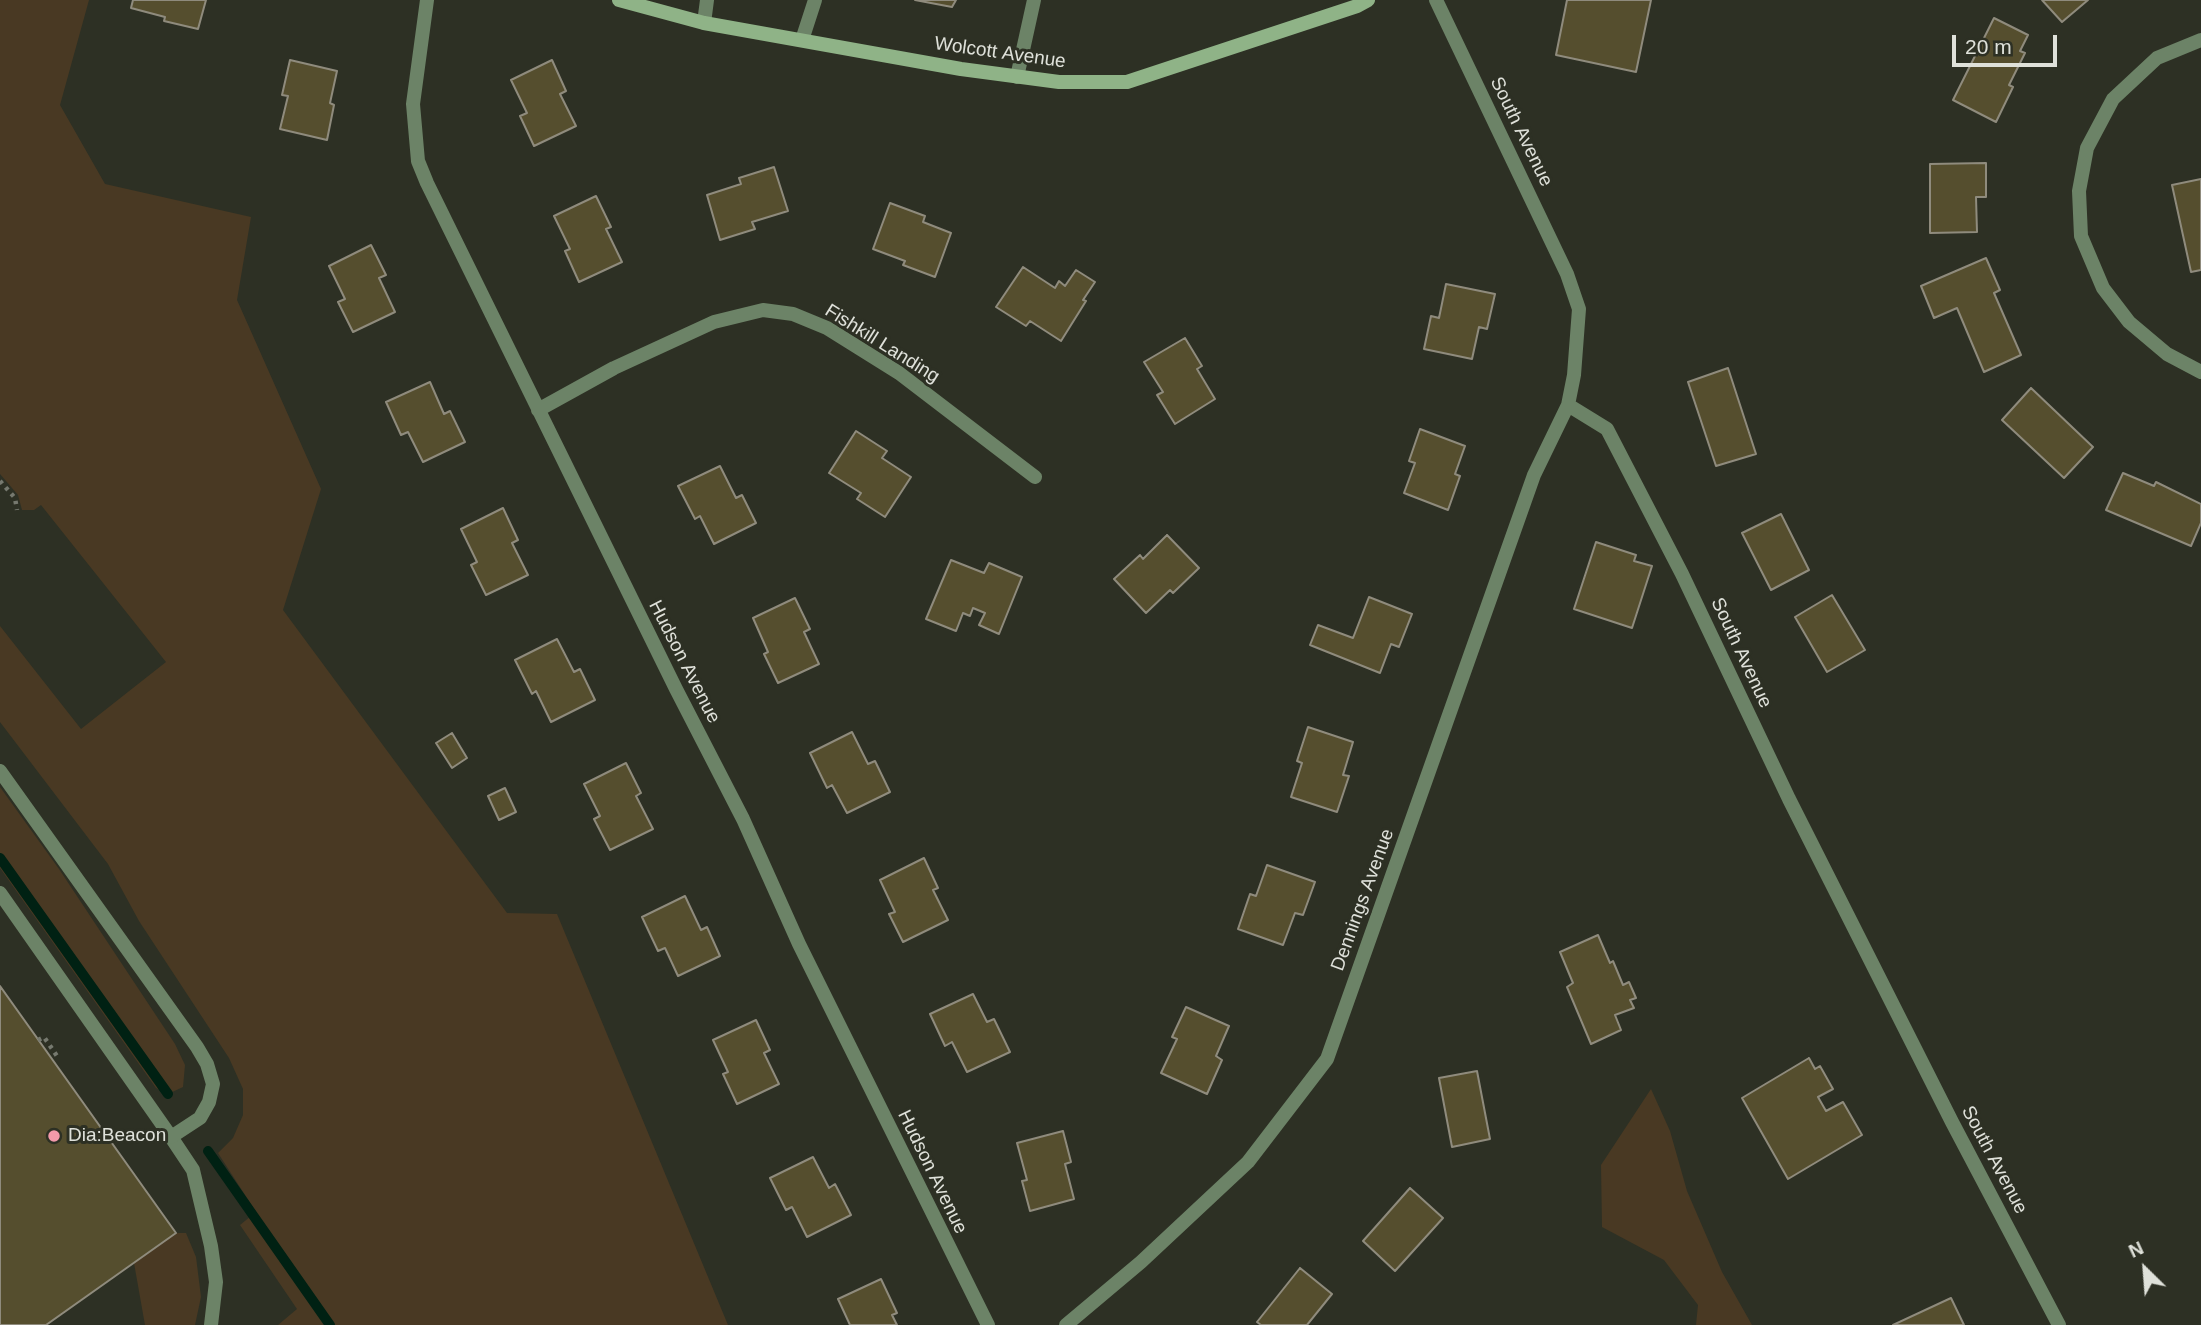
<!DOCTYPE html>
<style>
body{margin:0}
#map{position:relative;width:2201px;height:1325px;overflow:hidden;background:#2d3024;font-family:Helvetica,sans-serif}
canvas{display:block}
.north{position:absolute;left:2110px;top:1234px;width:70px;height:70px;-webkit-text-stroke:5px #2d3024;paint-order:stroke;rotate:335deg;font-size:19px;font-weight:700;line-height:28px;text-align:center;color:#dfe1da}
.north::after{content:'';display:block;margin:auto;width:24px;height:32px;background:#dfe1da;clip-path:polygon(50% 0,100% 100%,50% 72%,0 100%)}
.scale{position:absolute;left:1952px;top:35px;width:105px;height:32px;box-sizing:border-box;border:4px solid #dfe1da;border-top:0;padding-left:9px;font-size:21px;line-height:24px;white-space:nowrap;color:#dfe1da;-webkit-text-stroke:5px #2d3024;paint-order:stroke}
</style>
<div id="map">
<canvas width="2201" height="1325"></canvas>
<div class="north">N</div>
<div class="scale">20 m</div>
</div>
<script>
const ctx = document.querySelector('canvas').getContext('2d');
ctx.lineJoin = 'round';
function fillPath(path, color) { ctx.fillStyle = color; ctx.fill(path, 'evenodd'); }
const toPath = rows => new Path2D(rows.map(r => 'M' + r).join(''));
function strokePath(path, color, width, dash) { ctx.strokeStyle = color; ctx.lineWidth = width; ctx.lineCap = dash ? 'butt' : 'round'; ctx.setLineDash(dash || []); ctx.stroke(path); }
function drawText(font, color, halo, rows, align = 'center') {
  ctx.font = font + ' Helvetica,sans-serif'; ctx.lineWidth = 6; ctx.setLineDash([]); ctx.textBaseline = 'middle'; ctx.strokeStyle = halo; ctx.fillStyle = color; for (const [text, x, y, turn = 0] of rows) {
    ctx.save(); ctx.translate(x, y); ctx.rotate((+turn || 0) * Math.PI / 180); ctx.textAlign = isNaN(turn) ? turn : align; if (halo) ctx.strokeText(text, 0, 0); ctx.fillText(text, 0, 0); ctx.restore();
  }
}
fillPath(toPath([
 [0,0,89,0,60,105,105,184,251,217,237,300,321,489,283,610,507,913,557,914,728,1325,278,1325,297,1309,240,1225,256,1212,218,1153,233,1138,243,1115,243,1089,229,1058,139,921,108,864,0,722,0,626,81,729,166,662,41,505,34,510,22,510,18,495,0,474],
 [0,787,59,869,175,1044,185,1065,183,1087,168,1094,156,1088,0,868],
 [1651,1089,1670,1131,1687,1191,1722,1272,1752,1325,1696,1325,1698,1305,1664,1260,1602,1227,1601,1165],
 [176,1233,186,1233,196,1257,201,1297,195,1325,145,1325,134,1263]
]), '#493923');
strokePath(toPath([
 [0,858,168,1094],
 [208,1151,330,1325]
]), '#002113', 10);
const building = toPath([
 [133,0,206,0,198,29,164,21,165,17,131,8,133,0],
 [915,0,956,0,952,7,915,0],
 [1567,0,1651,0,1636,72,1556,55,1567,0],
 [2042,0,2088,0,2062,22,2042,0],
 [1994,18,2028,35,2020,51,2025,53,2009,85,2013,87,1996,122,1953,100,1994,18],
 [290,60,337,71,330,103,334,105,327,140,280,129,288,96,282,95,290,60],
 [552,60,566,91,560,94,576,126,534,146,520,116,527,113,511,80,552,60],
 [1986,163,1986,197,1976,197,1977,232,1930,233,1930,164,1986,163],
 [774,167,788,211,752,222,755,229,720,240,707,195,741,184,739,178,774,167],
 [2201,179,2201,270,2191,272,2172,185,2201,179],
 [596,196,611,227,606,229,622,262,579,282,565,251,570,249,554,216,596,196],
 [890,203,925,216,923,222,951,233,935,277,903,265,905,261,873,249,890,203],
 [371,245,386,275,379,278,395,312,353,332,338,302,345,299,329,266,371,245],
 [1986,258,2000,290,1994,293,2021,355,1984,372,1957,308,1934,318,1921,286,1986,258],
 [1023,267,1055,288,1059,281,1065,286,1076,270,1095,282,1083,300,1086,301,1061,341,1030,321,1026,326,996,307,1023,267],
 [1446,284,1495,294,1487,329,1479,327,1472,359,1424,349,1431,316,1439,318,1446,284],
 [1185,338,1202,366,1197,369,1215,399,1175,424,1157,395,1163,392,1144,362,1185,338],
 [1728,368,1756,454,1716,466,1688,382,1728,368],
 [430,382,444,414,450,411,465,442,423,462,408,432,401,435,386,402,430,382],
 [2031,388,2093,447,2064,478,2002,420,2031,388],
 [1420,429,1465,446,1455,474,1460,476,1448,510,1404,493,1415,463,1409,461,1420,429],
 [856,431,887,451,882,458,911,477,885,517,857,499,861,493,829,473,856,431],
 [720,466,736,498,742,495,756,523,714,544,700,516,695,519,678,486,720,466],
 [2123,473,2154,486,2156,482,2201,504,2201,523,2191,546,2106,510,2123,473],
 [503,508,518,540,512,543,528,575,486,595,471,565,477,562,461,529,503,508],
 [1781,514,1809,570,1771,590,1742,533,1781,514],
 [1167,535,1199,568,1173,593,1170,590,1146,613,1114,579,1140,555,1143,559,1167,535],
 [1596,542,1636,555,1634,561,1652,566,1632,628,1574,609,1596,542],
 [951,560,984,573,989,563,1022,577,999,634,979,625,985,613,973,608,970,616,963,613,956,631,926,619,951,560],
 [1832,595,1865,650,1827,672,1795,617,1832,595],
 [1369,597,1412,614,1399,647,1391,644,1380,673,1310,645,1318,625,1353,638,1369,597],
 [795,598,810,629,804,632,819,664,778,683,764,654,768,652,753,618,795,598],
 [557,639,574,672,580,669,595,700,551,722,536,691,532,694,515,660,557,639],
 [1308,727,1353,742,1343,775,1349,776,1337,812,1291,797,1302,763,1297,761,1308,727],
 [852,732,868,764,875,761,890,792,847,813,832,785,827,788,810,753,852,732],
 [452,733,467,758,452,768,436,743,452,733],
 [626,763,641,793,636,796,653,829,610,850,594,819,600,816,584,784,626,763],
 [505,788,516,812,499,820,488,796,505,788],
 [924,858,938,888,933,890,948,920,903,942,889,914,895,912,880,880,924,858],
 [1267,865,1315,882,1303,915,1295,913,1283,945,1238,929,1250,894,1256,896,1267,865],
 [685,896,701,930,707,927,720,956,678,976,665,948,658,951,642,917,685,896],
 [1598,935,1610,963,1613,961,1623,985,1629,982,1636,998,1630,1000,1634,1008,1615,1015,1621,1030,1591,1044,1567,987,1573,983,1560,952,1598,935],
 [0,986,176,1233,46,1325,0,1325,0,986],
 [973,994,987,1022,994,1019,1010,1052,967,1072,952,1042,945,1046,930,1014,973,994],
 [1186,1007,1229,1026,1216,1056,1222,1060,1207,1094,1161,1073,1177,1039,1172,1037,1186,1007],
 [756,1020,770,1050,764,1053,779,1084,737,1104,723,1074,728,1072,713,1040,756,1020],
 [1809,1058,1815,1069,1820,1066,1833,1089,1818,1097,1826,1111,1843,1102,1862,1135,1788,1179,1742,1098,1809,1058],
 [1477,1071,1490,1139,1452,1147,1439,1078,1477,1071],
 [1063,1131,1071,1162,1065,1164,1074,1199,1030,1211,1022,1181,1027,1180,1017,1143,1063,1131],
 [813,1157,829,1188,835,1184,851,1215,807,1237,792,1207,786,1210,770,1178,813,1157],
 [1410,1188,1443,1218,1395,1271,1363,1241,1410,1188],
 [1300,1268,1332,1294,1307,1325,1261,1325,1257,1322,1300,1268],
 [881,1279,897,1313,892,1315,897,1325,850,1325,838,1299,881,1279],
 [1951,1298,1964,1325,1893,1325,1951,1298]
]);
fillPath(building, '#554e2e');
strokePath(building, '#8f8b7d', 2);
strokePath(toPath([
 [0,481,15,498,17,510],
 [38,1040,44,1037,57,1056]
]), '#76796f', 4.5, [3.5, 5]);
strokePath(toPath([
 [802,40,815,0],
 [1017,77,1034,0],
 [171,1137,193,1170,211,1246,216,1282,211,1325]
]), '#6c8367', 14);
strokePath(toPath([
 [427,0,413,104,418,161,427,183,676,689,743,819,799,944,988,1325],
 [704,23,707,0],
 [2201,40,2157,58,2113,99,2087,148,2079,191,2081,236,2103,288,2129,322,2167,354,2201,372],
 [1568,405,1607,429,1682,574,1789,799,1952,1122,2059,1325],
 [538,410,614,368,714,322,763,310,793,314,827,328,899,373,1035,477],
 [0,771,197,1047,207,1064,213,1084,209,1102,200,1118,171,1137,0,893],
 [1066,1325,1141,1262,1248,1162,1327,1059,1534,475,1568,405,1574,375,1579,309,1567,274,1436,0]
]), '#6c8367', 14);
strokePath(toPath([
 [619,0,704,23,961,69,1059,82,1127,82,1357,6,1368,0]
]), '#8fb387', 14);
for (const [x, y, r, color] of [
 [54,1136,7,"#f39aaa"]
]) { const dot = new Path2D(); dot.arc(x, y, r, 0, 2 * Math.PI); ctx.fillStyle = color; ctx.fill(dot); strokePath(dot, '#2d3024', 2.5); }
drawText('19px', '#dfe1da', '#2d3024', [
 ["Wolcott Avenue",1000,53,8],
 ["South Avenue",1521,132,64],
 ["Fishkill Landing",882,344,32],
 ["South Avenue",1741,653,65],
 ["Hudson Avenue",684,662,63],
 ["Dennings Avenue",1363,900,-70],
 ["South Avenue",1994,1160,62],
 ["Hudson Avenue",932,1172,64]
]);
drawText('19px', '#dfe1da', '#2d3024', [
 ["Dia:Beacon",68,1136]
], 'left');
</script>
